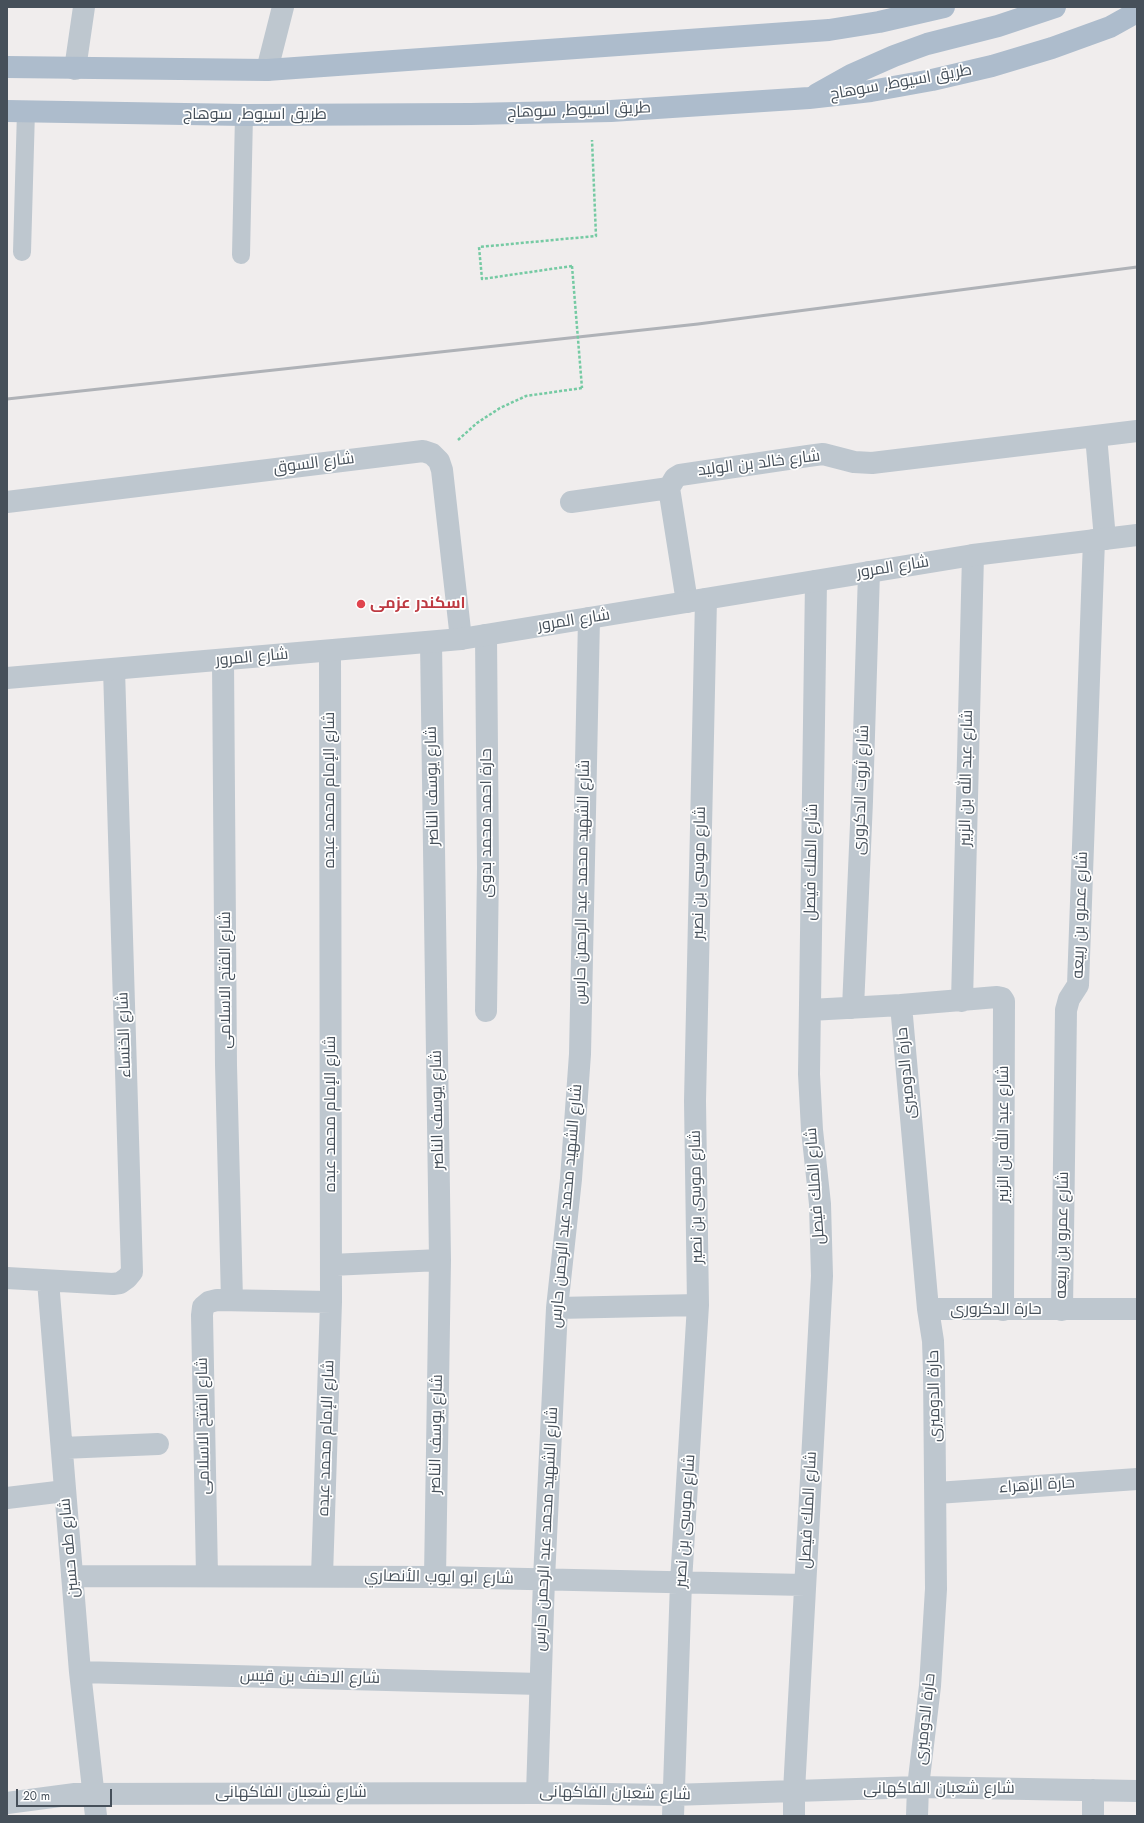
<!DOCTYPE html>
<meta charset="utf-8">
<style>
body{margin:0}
#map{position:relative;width:1144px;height:1823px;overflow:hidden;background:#f0eded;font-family:Jost,sans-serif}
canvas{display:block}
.frame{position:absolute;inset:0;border:8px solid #46505a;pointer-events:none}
.scale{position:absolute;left:16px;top:1789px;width:96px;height:18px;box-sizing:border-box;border:2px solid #46505a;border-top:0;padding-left:5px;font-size:12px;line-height:14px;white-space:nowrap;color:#46505a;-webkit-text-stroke:3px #fff;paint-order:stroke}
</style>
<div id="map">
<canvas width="1144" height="1823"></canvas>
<div class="frame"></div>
<div class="scale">20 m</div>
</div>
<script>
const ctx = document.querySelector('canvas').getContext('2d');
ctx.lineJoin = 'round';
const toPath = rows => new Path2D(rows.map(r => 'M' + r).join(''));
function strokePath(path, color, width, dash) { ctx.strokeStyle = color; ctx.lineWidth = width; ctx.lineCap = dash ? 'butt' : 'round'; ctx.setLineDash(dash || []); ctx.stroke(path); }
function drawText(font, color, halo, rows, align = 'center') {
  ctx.font = font + ' Jost,Cairo,sans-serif'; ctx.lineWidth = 3.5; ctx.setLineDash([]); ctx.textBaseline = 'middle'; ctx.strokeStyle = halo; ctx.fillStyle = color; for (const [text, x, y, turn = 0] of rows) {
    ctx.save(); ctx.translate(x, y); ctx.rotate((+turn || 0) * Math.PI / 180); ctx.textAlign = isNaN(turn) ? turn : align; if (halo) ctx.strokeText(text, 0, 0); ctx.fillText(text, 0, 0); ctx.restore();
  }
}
strokePath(toPath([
 [572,266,482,279,479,247,596,236,592,140],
 [458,440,477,423,500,408,526,396,582,388]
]), '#75caa3', 2.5, [3, 2]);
strokePath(toPath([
 [22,252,26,111],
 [241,255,244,115]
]), '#bec7cf', 18);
strokePath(toPath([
 [75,69,84,7],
 [267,70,283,7],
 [1096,436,1105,539],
 [7,502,423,451,432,454,439,461,442,470,461,639],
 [571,502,669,488],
 [687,602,669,488,675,478,680,475,808,456,823,454,854,462,872,463,1137,431],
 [486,635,488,868,486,1011],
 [431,642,440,1260,435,1577],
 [223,660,226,1065,232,1300],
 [962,1001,973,555],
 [901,1005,928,1309,933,1341,934,1371,936,1589,930,1686,918,1787,917,1816],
 [853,1008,862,801,869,572],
 [810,1010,901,1005,997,997,1002,998,1004,1001,1003,1310],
 [331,1265,440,1260],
 [7,1278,113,1284,120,1283,127,1278,132,1272,114,669],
 [48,1281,80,1672,96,1816],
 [557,1308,698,1305],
 [928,1309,1137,1309],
 [1062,1310,1066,1010,1069,999,1078,985,1094,540],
 [62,1448,158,1444],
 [937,1493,1137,1479],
 [7,1498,65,1491],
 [72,1576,435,1577,805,1585],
 [207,1576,202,1315,203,1307,209,1302,217,1300,331,1302],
 [322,1576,331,1302,330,651],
 [80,1672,540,1684],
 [537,1793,544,1579,557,1308,571,1179,580,1054,589,618],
 [7,1803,75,1794,537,1793,672,1795,918,1787,1137,1791],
 [673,1816,681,1582,698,1305,695,1101,706,599],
 [794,1816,794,1791,822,1276,820,1204,812,1130,809,1074,816,581],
 [1093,1816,1093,1790]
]), '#bec7cf', 22);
strokePath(toPath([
 [7,678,461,639,973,555,1137,535]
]), '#bec7cf', 22);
strokePath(toPath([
 [7,67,267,70,829,30,879,22,944,7],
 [817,94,851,75,894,56,927,44,998,26,1055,7],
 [7,111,244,115,471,114,611,111,809,98,871,91,932,80,992,66,1052,48,1110,27,1137,12]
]), '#adbccc', 22);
strokePath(toPath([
 [7,399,698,324,1137,267]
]), '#afb2b7', 3);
strokePath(toPath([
 [572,266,582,388]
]), '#75caa3', 2.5, [3, 2]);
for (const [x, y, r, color] of [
 [361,604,5,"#e0444e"]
]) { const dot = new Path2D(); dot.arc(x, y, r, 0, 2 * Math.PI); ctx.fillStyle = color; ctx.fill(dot); strokePath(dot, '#fff', 1.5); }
drawText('16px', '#46505a', '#fff', [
 ["طريق اسيوط, سوهاج",901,83,-10],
 ["طريق اسيوط, سوهاج",579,111,-2],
 ["طريق اسيوط, سوهاج",255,115],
 ["شارع السوق",314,464,-7],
 ["شارع خالد بن الوليد",759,464,-7],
 ["شارع المرور",893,568,-9],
 ["شارع المرور",574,621,-9],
 ["شارع المرور",252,658,-5],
 ["شارع عبد الله بن الزبير",967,778,-89],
 ["شارع يوسف الناصر",433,786,-91],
 ["شارع الإمام محمد عبده",330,790,-90],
 ["شارع ثروت الدكرورى",862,790,-88],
 ["حارة احمد محمد بدوى",487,823,-90],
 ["شارع الملك فيصل",812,862,-89],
 ["شارع موسى بن نصير",700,873,-89],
 ["شارع الشهيد محمد عبد الرحمن حارس",583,882,-89],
 ["شارع عمرو بن ربيعه",1081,915,-88],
 ["شارع الفتح الاسلامى",226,980,-90],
 ["شارع الخنساء",125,1035,-92],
 ["حارة الدوميرى",907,1073,-95],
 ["شارع يوسف الناصر",438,1110,-91],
 ["شارع الإمام محمد عبده",331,1114,-90],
 ["شارع عبد الله بن الزبير",1004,1134,-90],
 ["شارع الملك فيصل",816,1186,-94],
 ["شارع موسى بن نصير",697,1197,-91],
 ["شارع الشهيد محمد عبد الرحمن حارس",567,1206,-85],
 ["شارع عمرو بن ربيعه",1063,1235,-89],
 ["حارة الدكرورى",996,1310],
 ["حارة الدوميرى",935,1396,-91],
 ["شارع الفتح الاسلامى",204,1426,-91],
 ["شارع يوسف الناصر",437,1434,-89],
 ["شارع الإمام محمد عبده",327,1438,-88],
 ["حارة الزهراء",1037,1486,-4],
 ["شارع الملك فيصل",809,1510,-87],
 ["شارع موسى بن نصير",686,1521,-86],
 ["شارع الشهيد محمد عبد الرحمن حارس",547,1529,-87],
 ["شارع طه حسين",70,1548,-95],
 ["شارع ابو ايوب الأنصاري",439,1578,1],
 ["شارع الاحنف بن قيس",310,1678,1],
 ["حارة الدوميرى",926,1719,-84],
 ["شارع شعبان الفاكهانى",939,1789],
 ["شارع شعبان الفاكهانى",291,1793],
 ["شارع شعبان الفاكهانى",615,1794,1]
]);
drawText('bold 16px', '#be3a42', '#fff', [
 ["اسكندر عزمى",370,604]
], 'left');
</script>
